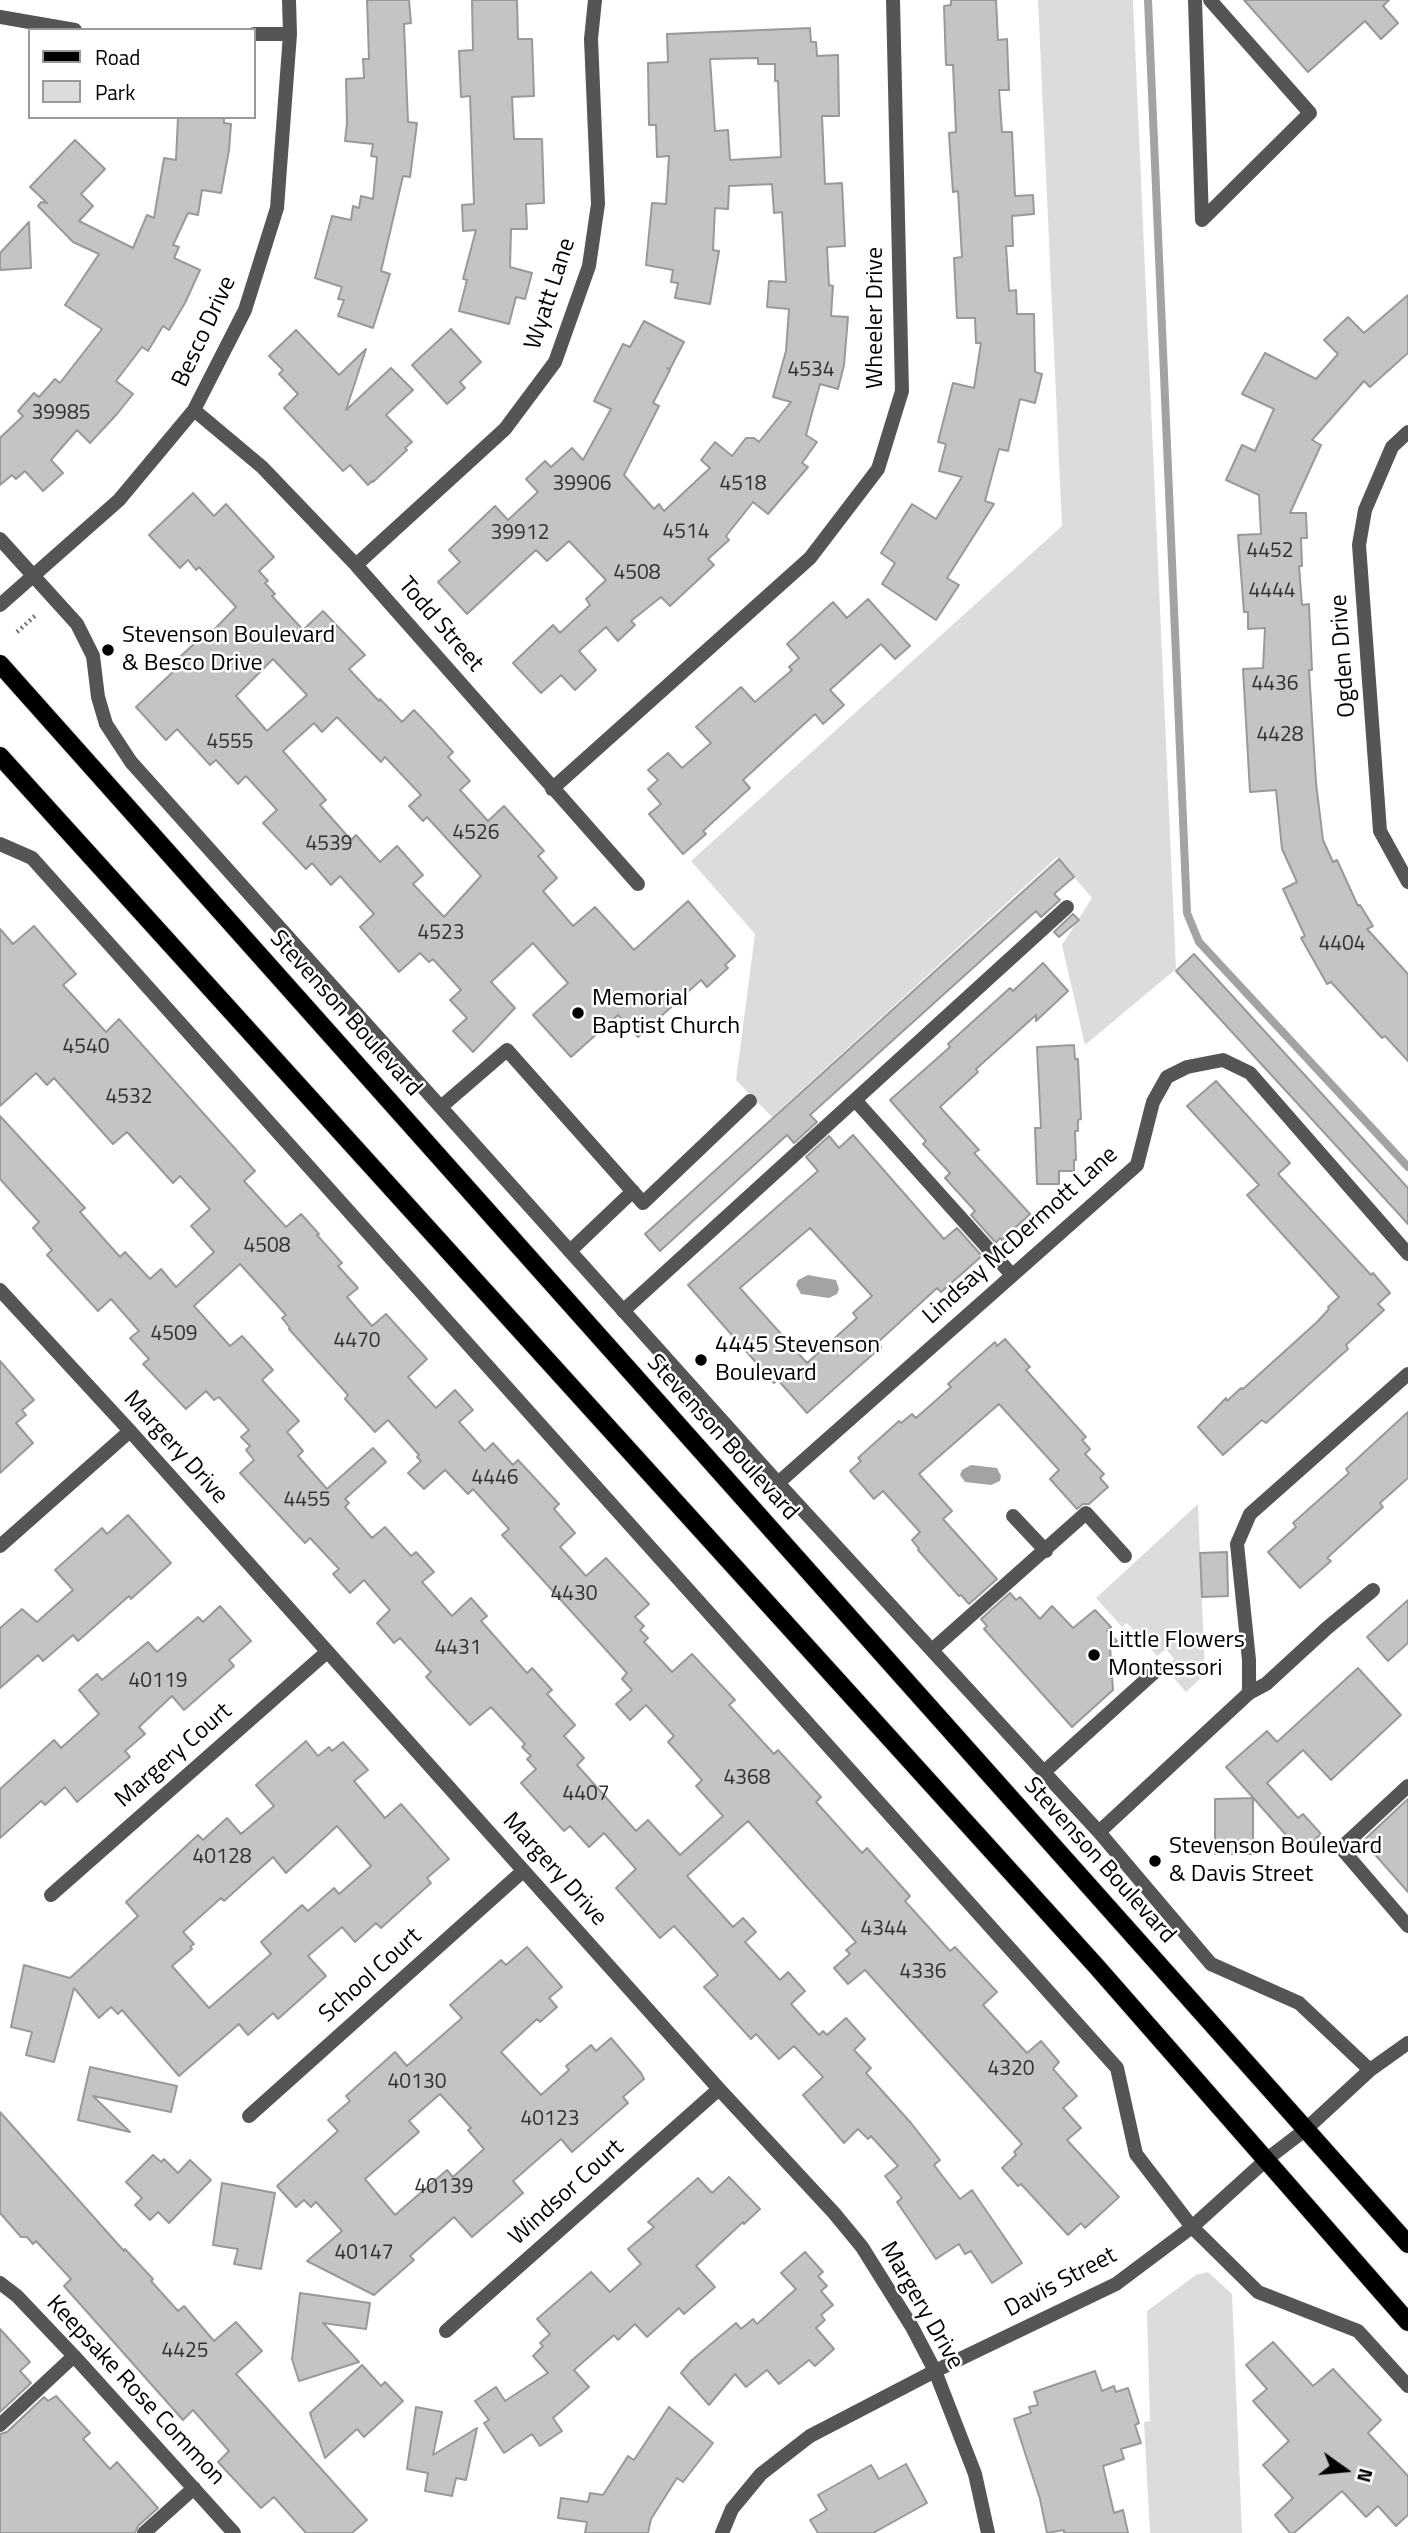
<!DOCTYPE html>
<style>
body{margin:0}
#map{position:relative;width:1408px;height:2533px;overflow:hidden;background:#fff;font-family:"Titillium Web",sans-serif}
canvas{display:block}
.legend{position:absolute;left:28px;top:28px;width:228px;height:91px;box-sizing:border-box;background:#fff;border:2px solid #999;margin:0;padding:9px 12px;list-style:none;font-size:21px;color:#000}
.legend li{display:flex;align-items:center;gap:14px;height:35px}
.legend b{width:35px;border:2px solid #999}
.north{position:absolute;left:1310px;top:2435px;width:70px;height:70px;-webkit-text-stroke:5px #fff;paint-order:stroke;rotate:105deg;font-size:19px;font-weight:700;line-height:28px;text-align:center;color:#000}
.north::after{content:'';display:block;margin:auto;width:24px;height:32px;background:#000;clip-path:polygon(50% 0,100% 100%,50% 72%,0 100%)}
</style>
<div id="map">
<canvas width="1408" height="2533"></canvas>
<ul class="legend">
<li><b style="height:9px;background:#000"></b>Road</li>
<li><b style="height:19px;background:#dcdcdc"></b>Park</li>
</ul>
<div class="north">N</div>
</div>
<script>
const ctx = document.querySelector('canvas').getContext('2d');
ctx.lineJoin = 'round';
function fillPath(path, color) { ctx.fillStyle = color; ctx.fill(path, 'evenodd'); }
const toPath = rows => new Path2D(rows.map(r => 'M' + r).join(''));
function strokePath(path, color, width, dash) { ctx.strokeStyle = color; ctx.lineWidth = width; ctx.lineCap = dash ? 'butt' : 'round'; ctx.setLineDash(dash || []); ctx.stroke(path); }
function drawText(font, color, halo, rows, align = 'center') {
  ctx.font = font + ' "Titillium Web",sans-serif'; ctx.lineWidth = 5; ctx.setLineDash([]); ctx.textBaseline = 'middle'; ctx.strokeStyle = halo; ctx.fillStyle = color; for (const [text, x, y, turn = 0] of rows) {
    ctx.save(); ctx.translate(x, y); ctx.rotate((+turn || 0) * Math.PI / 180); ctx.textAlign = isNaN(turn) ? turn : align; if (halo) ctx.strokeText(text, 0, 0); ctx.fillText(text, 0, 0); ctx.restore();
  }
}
fillPath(toPath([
 [1038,0,1133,0,1176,969,1085,1045,1062,945,1092,898,1057,857,772,1117,736,1080,755,934,691,861,1062,526],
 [1198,1504,1205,1674,1186,1692,1165,1668,1174,1659,1166,1649,1157,1656,1127,1623,1122,1627,1096,1598],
 [1208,2272,1232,2294,1242,2533,1150,2533,1144,2422,1150,2421,1147,2311,1196,2275]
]), '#dcdcdc');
fillPath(toPath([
 [808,1275,836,1280,839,1289,837,1294,829,1298,801,1294,796,1285,798,1280],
 [971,1465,997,1468,1001,1476,1000,1481,991,1485,965,1482,960,1475,962,1470]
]), '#a3a3a3');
strokePath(toPath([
 [1148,0,1187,913,1199,942,1408,1167]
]), '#a3a3a3', 8);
const building = toPath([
 [367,0,409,0,411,23,404,24,408,122,417,123,410,177,403,176,381,271,390,274,373,328,338,316,344,300,338,299,342,287,315,278,332,216,351,220,353,206,359,208,361,196,373,199,377,157,371,156,373,144,345,141,347,123,346,79,364,78,363,59,369,59,367,0],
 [472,0,517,0,518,39,532,39,534,96,512,97,514,139,542,139,544,203,526,204,527,229,511,229,510,267,532,273,525,299,516,297,509,324,459,311,467,280,463,279,476,230,463,231,462,205,474,204,470,96,461,97,459,51,473,50,472,0],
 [951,0,996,0,998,40,1007,39,1009,90,999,90,1002,132,1012,132,1015,196,1033,195,1034,214,1012,216,1013,246,1006,246,1009,291,1016,290,1017,314,1034,314,1035,372,1042,374,1035,403,1020,399,1008,451,999,449,985,501,994,504,947,578,959,585,936,620,882,584,895,563,881,553,912,504,936,519,962,477,939,471,946,444,938,442,953,383,974,388,981,343,976,343,975,318,957,318,954,258,962,257,958,191,953,192,950,150,949,133,956,132,953,65,946,65,944,6,951,5,951,0],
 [1244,0,1389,0,1383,6,1398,23,1381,39,1365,21,1308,72,1244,0],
 [810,28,811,42,816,42,817,56,838,55,839,116,822,116,825,184,842,183,845,246,827,247,829,285,833,286,831,316,848,317,844,365,838,389,820,384,806,435,817,442,802,463,808,467,768,514,753,502,726,536,729,540,708,559,714,565,670,606,661,597,631,621,635,625,618,641,606,627,579,651,596,670,575,690,561,675,541,693,513,663,553,625,560,633,590,605,586,599,606,580,569,541,547,561,536,550,467,614,438,582,460,562,449,550,495,506,508,520,538,492,526,479,545,461,551,467,572,448,583,460,611,409,594,401,623,344,630,347,644,321,684,342,670,369,667,368,670,370,653,403,659,406,624,475,654,509,659,504,664,511,710,468,701,460,715,442,732,456,746,438,754,438,759,442,791,402,773,397,786,351,789,309,767,307,769,281,786,282,782,212,774,213,772,184,729,186,728,209,715,208,713,250,719,251,710,304,675,298,678,283,671,282,673,270,646,265,652,203,666,204,669,156,657,157,656,125,649,125,648,63,668,62,667,34,810,28],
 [758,58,758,64,775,64,775,81,778,81,781,157,730,160,728,130,715,131,710,59,758,58],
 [178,117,224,117,224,123,231,124,229,150,221,193,202,190,198,215,188,213,173,245,179,247,174,258,200,270,185,303,169,330,163,326,148,351,142,347,116,381,133,394,117,414,90,443,77,430,51,460,63,473,43,491,25,471,16,479,12,475,0,485,0,438,23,416,18,411,34,393,39,397,55,379,60,383,102,329,65,305,99,254,73,242,38,206,41,202,47,203,30,187,75,140,105,169,81,194,93,206,79,221,133,248,147,215,154,218,164,158,176,160,178,117],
 [29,222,31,268,0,270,0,253,29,222],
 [1408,295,1408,353,1370,387,1364,381,1312,440,1321,445,1290,513,1306,513,1307,538,1301,538,1302,566,1299,566,1302,605,1309,604,1312,670,1309,670,1316,783,1323,840,1333,862,1337,860,1358,906,1360,905,1373,926,1367,929,1408,974,1408,1061,1385,1036,1382,1038,1331,982,1327,984,1301,938,1305,936,1283,889,1297,882,1282,849,1276,790,1250,792,1243,669,1263,668,1265,628,1248,629,1248,612,1244,612,1238,535,1261,534,1259,495,1226,480,1242,445,1255,451,1274,409,1242,394,1265,353,1316,379,1338,354,1324,340,1348,317,1364,333,1408,295],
 [451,329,481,362,460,382,465,388,447,404,412,365,451,329],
 [296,330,339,375,366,349,346,410,391,368,413,390,386,415,412,442,405,448,407,450,373,482,372,481,368,485,350,465,343,471,284,408,298,394,279,374,283,370,269,356,296,330],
 [193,493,214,516,226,504,274,557,259,571,268,581,265,583,275,594,272,596,303,630,323,611,365,655,349,669,379,701,380,699,402,722,414,710,431,728,453,752,448,757,470,781,460,790,488,821,504,806,544,851,538,856,557,878,543,891,573,926,595,907,634,950,688,901,735,956,725,965,728,968,707,987,701,980,638,1037,618,1015,571,1057,533,1015,568,983,533,943,491,982,515,1008,473,1052,453,1031,467,1018,450,1000,461,990,433,959,429,962,420,953,399,972,360,927,374,914,340,876,331,885,312,863,306,869,282,843,263,823,277,810,246,776,238,784,216,760,210,765,177,729,166,740,136,707,176,669,172,664,206,633,208,636,236,607,199,567,196,570,188,560,180,568,149,535,193,493],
 [273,659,307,695,267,731,236,696,273,659],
 [337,717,381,762,385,757,421,795,409,806,423,821,427,817,481,876,444,917,413,884,423,875,397,846,380,862,356,835,351,840,320,805,326,800,283,751,314,723,322,732,337,717],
 [868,599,910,646,895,659,881,644,830,690,844,705,823,724,815,714,743,780,750,788,703,831,706,834,683,854,649,814,661,804,648,789,658,780,648,770,668,753,682,768,711,743,696,727,716,709,741,687,755,702,792,670,789,667,799,658,787,644,833,602,847,618,868,599],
 [1059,859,1074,877,1054,894,1060,900,1041,917,1036,911,810,1115,817,1122,794,1143,787,1135,660,1251,645,1234,1059,859],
 [1073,914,1079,920,1059,937,1054,932,1073,914],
 [34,926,76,974,63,985,106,1032,119,1019,255,1171,244,1181,286,1227,301,1214,319,1234,317,1235,342,1263,338,1266,358,1288,347,1297,372,1326,386,1314,427,1359,408,1377,436,1408,455,1390,473,1410,459,1422,485,1451,493,1443,513,1465,518,1460,559,1504,554,1509,575,1533,560,1547,586,1576,606,1558,649,1604,635,1617,644,1626,640,1630,648,1638,644,1642,672,1672,692,1654,735,1700,729,1705,774,1754,778,1750,821,1797,816,1802,862,1853,867,1848,910,1896,905,1901,950,1951,955,1947,997,1992,983,2005,1027,2053,1041,2041,1059,2062,1053,2069,1077,2096,1063,2108,1081,2128,1067,2140,1119,2197,1085,2228,1081,2223,1068,2235,1021,2184,1018,2186,1002,2168,1016,2155,1014,2152,1022,2144,865,1970,848,1984,834,1968,850,1954,846,1950,856,1942,748,1821,687,1876,733,1927,743,1918,756,1932,745,1942,780,1980,788,1972,805,1991,791,2004,819,2035,823,2031,827,2035,846,2018,865,2039,854,2050,871,2068,866,2073,911,2123,940,2160,934,2165,960,2199,972,2190,1022,2263,992,2283,971,2251,965,2254,959,2244,936,2259,897,2202,902,2198,885,2176,898,2166,871,2136,868,2139,858,2129,844,2143,803,2095,823,2077,794,2046,779,2059,756,2034,751,2039,704,1987,718,1975,696,1950,674,1926,660,1938,616,1888,636,1869,604,1833,589,1847,570,1826,564,1831,521,1783,536,1769,527,1759,531,1756,522,1747,525,1744,491,1707,470,1725,426,1677,431,1672,400,1638,394,1643,377,1623,390,1610,364,1580,350,1593,333,1574,339,1569,310,1538,305,1543,240,1473,254,1460,246,1450,250,1446,241,1437,249,1430,219,1397,214,1400,206,1391,186,1409,143,1364,149,1359,130,1338,139,1331,111,1299,98,1311,47,1255,52,1250,33,1228,39,1222,0,1179,0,1116,85,1208,80,1212,120,1257,125,1252,150,1279,161,1269,176,1287,214,1252,191,1226,210,1209,180,1176,173,1183,127,1132,113,1144,54,1078,47,1085,36,1073,0,1106,0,929,13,944,34,926],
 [240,1264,286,1315,282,1318,290,1328,289,1329,348,1395,345,1399,375,1432,388,1420,419,1455,417,1457,421,1461,408,1473,424,1489,445,1470,468,1494,473,1489,509,1529,502,1535,627,1673,622,1679,632,1690,616,1704,630,1720,646,1705,674,1736,668,1742,702,1780,696,1786,723,1816,680,1855,648,1820,636,1831,577,1765,584,1758,564,1736,575,1725,547,1694,552,1690,532,1668,527,1673,481,1621,487,1616,471,1598,452,1616,422,1582,434,1572,416,1552,411,1556,385,1527,372,1538,345,1507,349,1503,345,1499,386,1462,373,1448,327,1489,298,1456,303,1451,287,1432,299,1421,262,1380,273,1370,242,1336,230,1346,194,1306,240,1264],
 [1194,954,1408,1188,1408,1224,1176,971,1194,954],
 [1043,963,1068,991,1036,1021,1036,1015,976,1069,978,1072,940,1107,979,1150,974,1153,1030,1214,1002,1240,1000,1238,996,1243,971,1215,975,1211,945,1178,950,1173,923,1144,926,1141,890,1100,950,1047,948,1044,1010,988,1013,991,1043,963],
 [1074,1045,1075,1059,1078,1059,1081,1119,1078,1120,1078,1131,1075,1131,1076,1160,1074,1160,1074,1171,1059,1171,1059,1184,1037,1184,1035,1128,1041,1128,1037,1047,1074,1045],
 [1216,1081,1290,1163,1278,1174,1371,1275,1373,1273,1390,1293,1378,1304,1384,1310,1346,1345,1348,1349,1266,1423,1262,1420,1223,1455,1198,1427,1226,1398,1227,1401,1241,1388,1243,1389,1317,1322,1329,1309,1328,1307,1339,1297,1247,1195,1259,1185,1187,1106,1216,1081],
 [853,1135,944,1239,957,1228,982,1256,941,1292,937,1288,877,1343,881,1347,807,1413,778,1380,774,1383,688,1285,818,1171,806,1157,829,1136,839,1148,853,1135],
 [810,1228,872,1296,853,1313,857,1318,807,1363,740,1288,810,1228],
 [1005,1339,1030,1367,1026,1370,1086,1437,1082,1440,1090,1449,1085,1454,1104,1474,1100,1478,1108,1487,1089,1504,1083,1504,1077,1509,1050,1479,1059,1470,999,1404,919,1474,952,1511,943,1519,997,1579,969,1604,961,1595,959,1596,918,1550,919,1549,912,1540,920,1532,883,1491,874,1499,850,1471,861,1461,858,1458,899,1421,901,1423,912,1414,916,1418,951,1387,948,1384,978,1357,995,1342,997,1346,1005,1339],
 [0,1361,34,1400,22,1410,26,1415,16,1423,33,1443,0,1473,0,1361],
 [1408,1412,1408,1478,1380,1503,1383,1507,1327,1558,1331,1561,1300,1588,1268,1552,1296,1527,1293,1523,1349,1473,1346,1469,1408,1412],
 [128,1515,171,1563,131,1599,129,1596,78,1641,73,1635,43,1661,38,1655,0,1688,0,1628,22,1609,37,1622,73,1590,55,1570,102,1528,107,1534,128,1515],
 [1227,1552,1228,1596,1202,1597,1200,1553,1227,1552],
 [1010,1593,1016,1600,1020,1597,1040,1619,1052,1606,1073,1628,1095,1610,1111,1627,1107,1631,1117,1641,1110,1647,1113,1690,1072,1727,984,1629,987,1626,981,1619,1010,1593],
 [1408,1600,1408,1643,1388,1661,1367,1637,1408,1600],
 [220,1606,251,1641,229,1660,234,1666,184,1710,172,1696,139,1727,145,1734,125,1751,130,1757,77,1802,65,1787,45,1805,41,1801,0,1838,0,1789,54,1740,61,1748,99,1714,79,1690,97,1674,102,1680,148,1642,157,1652,198,1617,203,1622,220,1606],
 [1358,1668,1401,1715,1331,1780,1303,1750,1267,1783,1298,1818,1303,1814,1321,1834,1301,1852,1226,1767,1267,1731,1277,1742,1358,1668],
 [306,1741,318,1756,329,1747,332,1751,343,1742,368,1770,354,1781,385,1818,401,1804,449,1859,427,1878,431,1883,381,1928,376,1923,355,1942,342,1927,308,1956,326,1976,278,2019,273,2013,248,2035,239,2024,179,2076,122,2010,118,2014,111,2007,99,2018,74,1988,54,2062,26,2055,32,2032,11,2027,24,1965,70,1978,138,1916,126,1902,198,1835,203,1840,227,1818,241,1834,274,1806,256,1785,306,1741],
 [337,1826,371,1866,339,1894,334,1888,308,1911,302,1905,261,1942,271,1954,209,2008,172,1966,192,1949,190,1947,194,1944,183,1932,221,1898,224,1901,273,1857,286,1873,337,1826],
 [1253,1798,1253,1854,1215,1854,1215,1799,1253,1798],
 [1408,1799,1408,1892,1363,1841,1408,1799],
 [527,1947,562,1987,549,1998,557,2007,540,2022,537,2019,501,2052,541,2095,569,2070,566,2066,591,2045,596,2051,611,2038,641,2073,644,2079,623,2097,628,2103,572,2152,561,2139,513,2181,523,2193,472,2237,454,2217,410,2256,414,2260,374,2295,307,2261,342,2231,316,2202,311,2207,304,2200,296,2207,277,2186,338,2131,328,2120,350,2101,346,2096,395,2052,407,2066,462,2018,450,2005,501,1960,506,1965,527,1947],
 [440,2094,471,2128,468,2130,484,2149,453,2177,447,2170,395,2215,365,2179,419,2132,409,2121,440,2094],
 [90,2067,177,2086,171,2112,93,2096,130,2132,78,2120,90,2067],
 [0,2112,124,2251,125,2249,153,2279,151,2281,178,2311,184,2306,214,2341,236,2322,262,2351,236,2374,367,2520,352,2533,306,2533,274,2497,261,2508,218,2462,229,2451,193,2410,183,2420,64,2286,71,2279,36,2241,33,2244,27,2237,21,2237,0,2213,0,2112],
 [153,2155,161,2162,164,2159,178,2173,190,2160,211,2180,169,2223,158,2212,150,2220,135,2205,142,2198,126,2182,153,2155],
 [729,2177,760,2209,744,2224,743,2222,696,2266,715,2287,684,2314,679,2308,647,2337,635,2324,618,2340,614,2335,574,2370,589,2387,553,2418,562,2431,540,2446,532,2434,504,2453,484,2423,489,2420,475,2401,496,2387,505,2401,548,2373,533,2356,543,2346,540,2343,550,2334,537,2319,591,2272,610,2292,641,2264,628,2249,654,2227,648,2222,698,2178,712,2193,729,2177],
 [222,2183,275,2193,261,2269,234,2264,238,2249,213,2245,222,2183],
 [805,2252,823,2272,818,2276,827,2286,821,2291,833,2305,821,2315,825,2320,816,2328,834,2349,815,2366,809,2360,779,2384,767,2370,746,2387,735,2374,709,2405,681,2373,692,2360,736,2323,741,2329,753,2319,757,2324,796,2289,781,2273,805,2252],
 [300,2293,370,2303,366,2329,323,2323,359,2362,299,2381,292,2359,300,2293],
 [0,2329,30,2362,20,2371,31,2383,0,2412,0,2329],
 [1273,2342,1313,2386,1333,2369,1381,2420,1368,2433,1408,2476,1408,2515,1396,2526,1378,2506,1366,2517,1342,2491,1294,2533,1290,2533,1275,2515,1293,2498,1263,2465,1289,2441,1253,2401,1267,2389,1246,2365,1273,2342],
 [362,2365,381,2386,385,2382,403,2401,364,2437,357,2429,325,2458,310,2413,362,2365],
 [1095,2371,1102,2391,1114,2386,1116,2392,1128,2388,1139,2423,1135,2425,1141,2443,1121,2449,1124,2459,1103,2466,1114,2513,1123,2510,1128,2533,1064,2533,1064,2530,1047,2533,1040,2499,1014,2419,1031,2413,1029,2407,1038,2405,1034,2392,1095,2371],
 [56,2396,90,2433,83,2439,110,2469,117,2462,158,2508,138,2526,135,2533,0,2533,0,2434,7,2432,44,2397,48,2401,56,2396],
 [416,2407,442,2412,433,2455,477,2428,466,2480,456,2478,452,2496,425,2491,428,2473,407,2469,416,2407],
 [669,2407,713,2443,683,2482,677,2478,651,2519,648,2533,585,2533,587,2522,558,2518,561,2498,588,2502,590,2493,603,2495,628,2456,634,2460,669,2407],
 [906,2464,927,2503,873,2533,818,2533,810,2520,827,2510,818,2495,871,2465,879,2479,906,2464]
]);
fillPath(building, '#c4c4c4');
strokePath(building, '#999', 2);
const primary = toPath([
 [0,664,1408,2244],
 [0,756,1097,1967,1408,2322]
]);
strokePath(primary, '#dbdbdb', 20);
strokePath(toPath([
 [17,632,37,614]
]), '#777', 4.5, [2, 3.5]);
strokePath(toPath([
 [1195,0,1202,220,1310,113,1210,0],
 [855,1100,1012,1275],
 [442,1106,507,1050,643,1203,750,1101],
 [570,1251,633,1191],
 [623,1311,1067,907],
 [1013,1516,1046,1551],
 [932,1650,1086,1513,1125,1556],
 [1249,1693,1266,1684,1327,1628,1373,1590],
 [1044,1772,1159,1668],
 [1408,1786,1341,1848,1408,1926]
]), '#555', 14);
strokePath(toPath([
 [0,17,75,30],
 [254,34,290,34],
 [194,410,262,467,356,565,638,884],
 [1408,432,1392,447,1365,510,1359,545,1380,831,1408,882],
 [0,539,77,624,93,656,98,697,106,724,131,762,778,1483,1099,1832,1211,1964,1299,2003,1370,2070],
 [356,565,505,429,555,362,589,266,598,204,591,39,595,0],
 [0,605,119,500,194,410,245,310,277,208,290,34,289,0],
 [552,789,810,558,878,469,902,391,893,0],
 [0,844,32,858,1117,2068,1136,2154,1192,2227,1258,2292,1358,2331,1408,2386],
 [0,1290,130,1431,719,2089,834,2213,862,2247,912,2327,935,2371,975,2474,988,2533],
 [778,1483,1137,1165,1153,1102,1167,1077,1187,1067,1223,1060,1250,1073,1408,1254],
 [0,1546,130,1431],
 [1099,1832,1249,1693,1249,1660,1237,1544,1250,1514,1408,1374],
 [51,1895,327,1652],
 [249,2116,523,1871],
 [0,2283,17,2296,74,2356,234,2533],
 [446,2331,719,2089],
 [0,2425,74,2356],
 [144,2533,194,2488],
 [722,2533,732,2509,761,2474,810,2436,935,2371,1116,2284,1192,2227,1267,2159,1305,2130,1370,2070,1408,2043]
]), '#555', 14);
strokePath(primary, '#000', 18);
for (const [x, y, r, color] of [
 [108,650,7,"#000"],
 [578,1013,7,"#000"],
 [701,1360,7,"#000"],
 [1094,1655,7,"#000"],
 [1155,1861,7,"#000"]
]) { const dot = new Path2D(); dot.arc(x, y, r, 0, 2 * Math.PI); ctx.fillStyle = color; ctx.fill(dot); strokePath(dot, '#fff', 2.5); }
drawText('21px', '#313131', null, [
 ["4534",811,371],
 ["39985",61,414],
 ["39906",582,485],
 ["4518",743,485],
 ["4514",686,533],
 ["39912",520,534],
 ["4452",1270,552],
 ["4508",637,574],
 ["4444",1272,592],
 ["4436",1275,685],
 ["4428",1280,736],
 ["4555",230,743],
 ["4526",476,834],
 ["4539",329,845],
 ["4523",441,934],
 ["4404",1342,945],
 ["4540",86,1048],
 ["4532",129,1098],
 ["4508",267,1247],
 ["4509",174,1335],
 ["4470",357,1342],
 ["4446",495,1479],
 ["4455",307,1501],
 ["4430",574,1595],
 ["4431",458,1649],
 ["40119",158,1682],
 ["4368",747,1779],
 ["4407",586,1795],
 ["40128",222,1858],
 ["4344",884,1930],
 ["4336",923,1973],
 ["4320",1011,2070],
 ["40130",417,2083],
 ["40123",550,2120],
 ["40139",444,2188],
 ["40147",364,2254],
 ["4425",185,2352]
]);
drawText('24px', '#000', '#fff', [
 ["Wyatt Lane",551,294,-72],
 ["Wheeler Drive",876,318,-90],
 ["Besco Drive",205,332,-65],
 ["Todd Street",440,625,49],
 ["Ogden Drive",1344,656,-94],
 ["Stevenson Boulevard",345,1014,48],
 ["Lindsay McDermott Lane",1021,1236,-42],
 ["Stevenson Boulevard",722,1438,48],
 ["Margery Drive",175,1448,48],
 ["Margery Court",174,1756,-41],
 ["Stevenson Boulevard",1099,1861,48],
 ["Margery Drive",554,1870,48],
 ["School Court",371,1976,-42],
 ["Windsor Court",567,2193,-42],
 ["Davis Street",1061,2283,-28],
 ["Margery Drive",921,2306,60],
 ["Keepsake Rose Common",135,2391,47]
]);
drawText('24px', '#000', '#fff', [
 ["Stevenson Boulevard",122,636],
 ["& Besco Drive",122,664],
 ["Memorial",592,999],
 ["Baptist Church",592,1027],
 ["4445 Stevenson",715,1346],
 ["Boulevard",715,1374],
 ["Little Flowers",1108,1641],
 ["Montessori",1108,1669],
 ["Stevenson Boulevard",1169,1847],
 ["& Davis Street",1169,1875]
], 'left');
</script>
